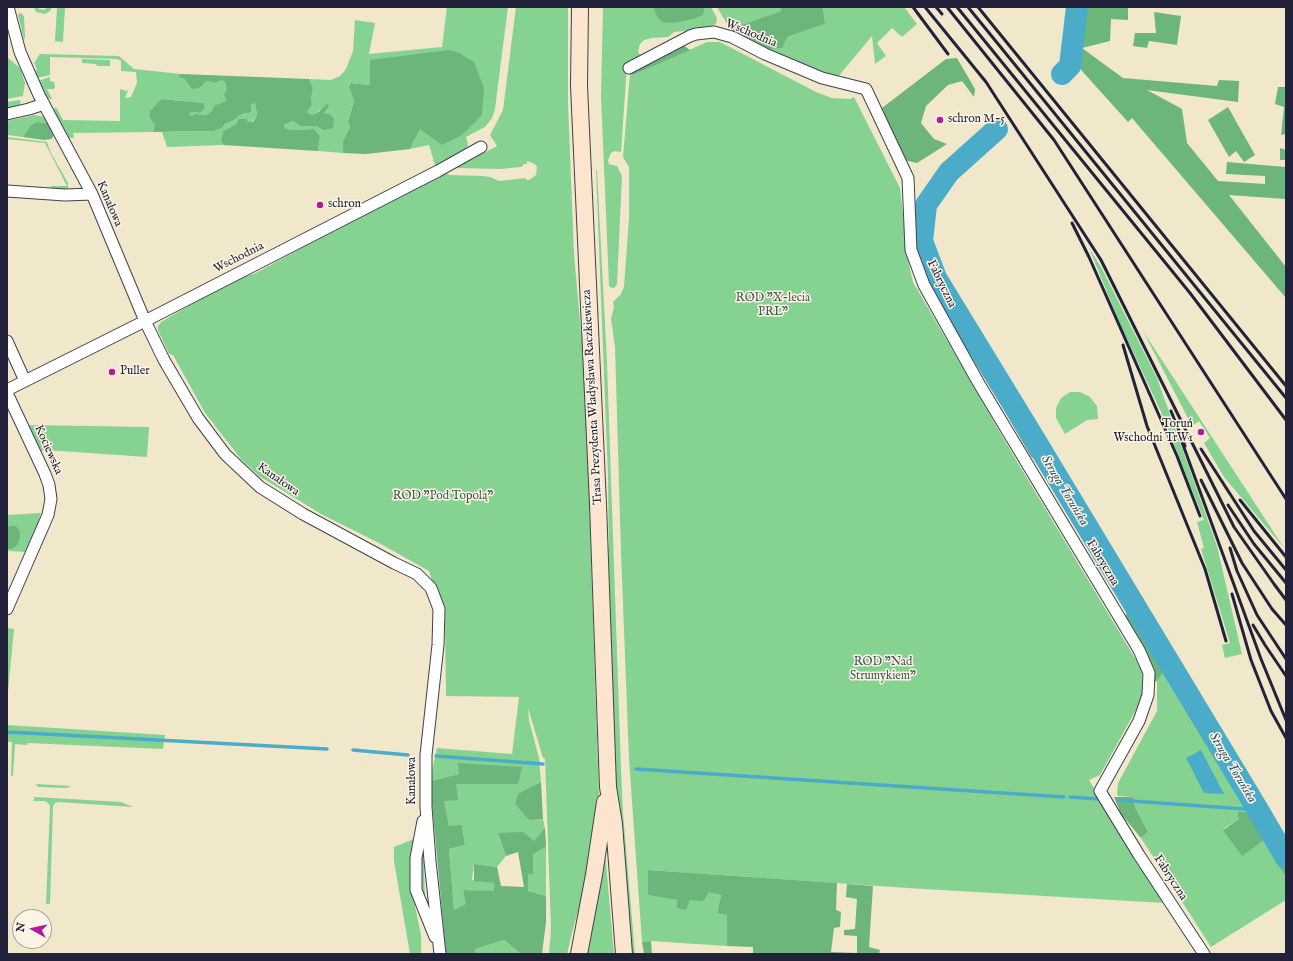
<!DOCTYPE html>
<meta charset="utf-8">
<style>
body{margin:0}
#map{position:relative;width:1293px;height:961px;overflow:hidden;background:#f1e7cb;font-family:"IM FELL English",serif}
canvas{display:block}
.frame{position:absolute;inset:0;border:8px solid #22223b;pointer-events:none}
.north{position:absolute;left:12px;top:909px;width:40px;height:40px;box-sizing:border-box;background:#fcf5e5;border:1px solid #a5a1a1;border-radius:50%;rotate:278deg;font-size:11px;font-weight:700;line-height:16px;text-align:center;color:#22223b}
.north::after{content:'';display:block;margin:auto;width:14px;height:18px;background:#b5179e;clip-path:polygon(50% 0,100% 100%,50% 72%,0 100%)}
</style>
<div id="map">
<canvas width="1293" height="961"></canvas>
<div class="frame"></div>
<div class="north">N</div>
</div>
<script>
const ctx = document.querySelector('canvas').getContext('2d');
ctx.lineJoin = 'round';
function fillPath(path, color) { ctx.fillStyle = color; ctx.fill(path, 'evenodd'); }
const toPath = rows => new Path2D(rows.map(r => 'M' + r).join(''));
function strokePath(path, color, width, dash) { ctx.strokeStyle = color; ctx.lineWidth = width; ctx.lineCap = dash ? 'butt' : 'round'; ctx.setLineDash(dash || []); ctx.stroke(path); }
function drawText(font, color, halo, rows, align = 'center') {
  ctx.font = font + ' "IM FELL English",serif'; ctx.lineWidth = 3; ctx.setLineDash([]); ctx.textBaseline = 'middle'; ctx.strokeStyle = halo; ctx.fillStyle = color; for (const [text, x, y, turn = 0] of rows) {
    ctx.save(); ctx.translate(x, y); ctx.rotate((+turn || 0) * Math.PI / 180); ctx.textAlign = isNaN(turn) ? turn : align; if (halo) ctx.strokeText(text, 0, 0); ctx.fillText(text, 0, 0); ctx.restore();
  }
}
fillPath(toPath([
 [34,7,37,7,39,9,44,10,48,7,52,7,50,11,45,14,36,12],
 [57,7,65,7,63,42,55,41],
 [447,7,508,7,495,109,492,118,485,127,466,137,468,144,467,148,464,151,435,165,429,145,410,149,420,129,370,85,349,83,349,87,354,101,348,120,350,127,343,141,343,153,318,151,320,136,314,129,298,130,286,129,284,125,293,121,300,126,316,126,323,130,324,111,323,109,319,110,317,113,312,115,307,112,312,105,311,99,313,88,309,79,331,80,340,76,346,69,353,51,355,20,375,23,369,54,442,47],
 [516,7,568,7,568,104,574,254,585,377,599,797,582,899,574,925,567,954,549,954,551,928,545,759,543,758,528,708,529,720,539,758,541,782,519,793,529,820,543,819,545,828,534,842,498,833,506,856,497,867,474,864,472,880,494,883,495,892,463,890,467,904,454,910,449,849,465,845,462,825,449,827,444,801,455,784,518,784,459,763,459,774,430,781,437,748,512,754,519,697,446,696,445,627,443,617,429,571,379,543,321,514,259,476,241,459,205,413,173,355,169,354,158,330,158,326,161,322,230,282,256,273,318,239,354,221,390,199,443,172,450,175,482,176,490,177,499,181,526,178,526,180,529,180,536,175,537,167,535,164,530,162,527,161,527,164,524,164,521,167,501,169,455,168,497,146,490,135,503,110],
 [603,7,653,7,656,15,674,23,694,19,702,15,705,7,711,7,717,18,716,24,706,29,674,32,668,37,652,38,644,40,640,44,638,51,641,58,627,65,621,152,614,151,611,153,608,160,609,164,617,166,622,176,617,284,615,287,613,288,610,287,609,285,601,96],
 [717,7,780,7,781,11,730,29],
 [823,7,904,7,917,24,902,37,892,28,877,43,886,56,875,64,872,36,837,78,763,49,787,37,825,24],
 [21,13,24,16,25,37,24,40,18,14],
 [707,42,720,42,816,92,832,98,850,99,854,97,900,188,908,260,913,282,1016,460,1142,670,1143,697,1100,775,1089,780,1165,903,907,888,648,870,648,895,678,900,677,908,690,900,709,891,721,895,717,912,727,914,727,946,651,941,642,942,629,759,621,552,615,347,611,319,614,307,613,302,621,294,624,287,629,218,629,167,623,157,630,73,633,75],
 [40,54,119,56,134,69,181,74,179,77,204,84,207,81,215,83,222,80,225,82,227,89,227,100,218,104,212,111,206,115,195,114,191,116,189,114,192,112,200,113,205,108,204,103,161,99,150,111,149,116,152,122,155,124,153,132,73,133,74,138,69,138,65,136,53,112,55,108,56,107,63,120,120,121,120,89,124,90,125,91,128,90,125,98,131,97,137,83,136,72,121,71,121,61,117,59,50,57,50,75,37,78,35,74,37,69,34,63],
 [7,57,20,68,25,83,23,96,7,99],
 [82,59,110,60,110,66,97,66,96,64,82,63],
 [50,77,50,81,54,82,55,87,54,89,47,89,52,99,50,99,46,98,38,81],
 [19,100,21,102,19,105,7,109,7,102],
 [251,103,255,103,257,115,252,122,248,122,238,119,236,124,223,131,221,140,223,145,167,147,162,132,214,131,222,128,225,124,234,120,240,115,246,114],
 [35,115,44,117,51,124,37,122,31,125,23,137,7,135,7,121],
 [7,137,47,142,50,151,68,183,68,188,65,189,52,189,51,186,67,186,45,143,7,139],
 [596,170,597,170,607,362,621,769,623,813,635,954,629,954,616,790,610,656,608,476],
 [1089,248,1101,267,1157,378,1217,546,1242,654,1225,658,1222,645,1230,643,1201,549,1204,548,1197,522,1204,520,1162,414,1120,324],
 [1143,331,1284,548,1224,477,1204,443,1210,438,1199,421,1192,426],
 [1070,392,1080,392,1090,397,1097,406,1098,419,1087,420,1065,434,1056,418,1056,408,1061,398],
 [27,425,149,427,147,457,46,450,40,451],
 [41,513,28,552,7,551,12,549,9,526,7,528,7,515],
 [7,628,14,629,7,702],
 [1163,671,1243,804,1253,812,1237,812,1239,819,1223,829,1264,840,1286,878,1286,900,1211,947,1141,838,1148,832,1135,807,1133,797,1118,796,1117,794,1118,783,1157,711,1157,681],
 [7,725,165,735,163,749,28,743,27,745,15,744,13,776,11,776,12,742,7,742],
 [36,784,71,786,67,788,38,787],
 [35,797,121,802,133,807,58,802,55,803,53,806,50,904,46,904,50,806,48,803,45,801,33,801],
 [414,839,411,874,415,906,421,935,421,954,410,954,394,861,394,847],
 [423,842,425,898,418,875],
 [546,847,546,896,528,891,528,874,533,873,533,854],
 [605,852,614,954,587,954],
 [504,940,521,954,476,954,475,949]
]), '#86d391');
fillPath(toPath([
 [653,7,705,7,703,15,694,19,674,23,662,22,656,15],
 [780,7,823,7,825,24,787,37,782,48,763,49,739,36,730,29,781,11],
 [1080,7,1128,7,1128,20,1111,19,1110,41,1082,48,1123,78,1217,86,1219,80,1239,81,1238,102,1147,90,1182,109,1187,143,1218,181,1265,184,1265,176,1226,174,1227,162,1286,167,1286,199,1229,195,1286,267,1286,298,1132,118,1128,122,1073,61],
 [1154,12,1181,16,1177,45,1149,41,1147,48,1133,46,1135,33,1156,33],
 [683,45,690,50,633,75,630,73],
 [449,50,459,53,474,62,484,88,482,115,462,135,442,145,420,129,410,149,366,154,343,153,343,141,350,127,348,121,354,101,349,87,350,83,370,85,370,60],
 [957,58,975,89,974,97,962,81,948,85,926,106,921,123,934,139,947,144,917,163,904,160,882,108,946,59],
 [181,74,309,79,313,88,311,99,312,105,307,112,312,115,317,113,327,104,329,106,325,111,324,114,330,114,334,119,333,128,323,130,316,126,300,126,293,121,284,125,286,129,298,130,314,129,320,136,318,151,223,145,221,140,223,131,236,124,238,119,246,119,248,122,253,122,257,115,255,103,251,104,251,112,240,115,234,120,225,124,222,128,214,131,153,132,155,124,152,122,149,116,150,111,161,99,204,103,205,108,200,113,192,112,189,114,191,116,195,114,206,115,212,111,214,106,227,100,224,94,227,89,225,82,222,80,215,83,207,81,199,88,192,89,185,79,178,77],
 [1278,87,1286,87,1286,134,1281,135,1284,107,1275,104],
 [1228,107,1255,155,1244,162,1236,151,1229,157,1208,120],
 [37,122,51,124,53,129,53,137,51,139,44,140,23,137,31,125],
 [1280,148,1286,150,1286,160,1280,160],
 [935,264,940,280,999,367,1009,388,1036,427,1052,456,1040,461,1031,457,923,268],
 [1058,468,1286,842,1286,878,1264,840,1242,856,1223,830,1239,819,1237,812,1252,812,1243,804,1163,672,1157,681,1154,682,1126,621,1126,607,1048,472],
 [9,526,16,526,20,532,20,538,17,545,12,549,7,550,7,528],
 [458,763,522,767,518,784,456,784,458,800,444,801,449,826,462,825,465,845,449,849,454,910,466,904,463,890,494,891,494,883,474,881,474,864,497,867,501,886,524,887,518,852,506,856,498,833,523,832,534,841,545,828,546,847,533,854,533,874,528,874,528,891,546,896,546,922,542,954,521,954,504,940,475,949,476,954,446,954,430,781,459,774],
 [541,782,543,819,529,820,515,804,519,793],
 [1114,797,1133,797,1135,807,1148,832,1141,838,1121,814],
 [648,870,837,883,836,910,841,912,840,927,834,928,831,952,857,953,857,936,844,935,844,930,855,929,857,899,846,897,847,884,873,886,869,947,880,950,879,954,753,954,753,947,727,946,727,915,717,913,721,895,709,892,703,901,690,900,686,910,677,908,677,900,648,895],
 [651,941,652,954,644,954,642,942]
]), '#6cb57b');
fillPath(toPath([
 [1201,750,1224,794,1204,793,1186,758]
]), '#4aacc9');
strokePath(toPath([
 [7,732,327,749],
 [353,750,408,755],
 [436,756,543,764],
 [636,769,1064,797],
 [1070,797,1099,799],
 [1118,800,1258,810]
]), '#4aacc9', 3.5);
strokePath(toPath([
 [1062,74,1070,66,1077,7],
 [997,129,949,172,926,205,922,241,936,278,1032,435,1258,810,1286,858]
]), '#4aacc9', 22);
const minor = toPath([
 [8,7,20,52,39,95,92,194,145,321,164,360,198,418,225,454,260,487,303,514,394,563,417,574,431,588,439,609,438,645,426,755,426,807,430,861,440,954],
 [629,68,690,36,696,34,714,32,732,37,765,54,822,78,866,89,908,178,911,250,924,285,978,382,1139,650,1149,673,1148,695,1139,721,1100,791,1139,855,1204,954],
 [7,114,29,109,44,104],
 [7,191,65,195,92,194],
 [7,341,25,381],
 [7,390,145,321,438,171,481,147],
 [7,393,45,474,49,485,51,499,48,515,7,609],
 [423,821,416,858,416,890,435,937]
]);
const secondary = toPath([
 [580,7,579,86,598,504,608,787,614,824,624,954],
 [579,954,594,875,605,802]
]);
strokePath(minor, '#414051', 13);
strokePath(secondary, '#414051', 18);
strokePath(minor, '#fff', 11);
strokePath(secondary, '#fce5cf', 16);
strokePath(toPath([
 [913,7,948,54],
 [925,7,986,82,1101,260,1234,527,1274,584,1286,600],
 [936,7,942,14],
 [947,7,1054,140,1286,499],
 [957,7,1190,293,1286,420],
 [968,7,1286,398],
 [978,7,1286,386],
 [1072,223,1089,257,1177,456,1200,516],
 [1123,345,1147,426,1205,569,1226,641],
 [1171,411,1185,446],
 [1182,442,1261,659,1286,720],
 [1201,449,1254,531,1286,570],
 [1201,480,1242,563,1272,609,1286,625],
 [1240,500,1286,557],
 [1228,505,1254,544,1286,583],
 [1230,548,1237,571,1257,615,1286,659],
 [1232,594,1251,660,1271,711,1286,738],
 [1253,625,1265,645,1286,676]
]), '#22223b', 3);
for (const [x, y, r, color] of [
 [940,120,4,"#b5179e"],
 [320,205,4,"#b5179e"],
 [112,372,4,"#b5179e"],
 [1201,432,4,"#b5179e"]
]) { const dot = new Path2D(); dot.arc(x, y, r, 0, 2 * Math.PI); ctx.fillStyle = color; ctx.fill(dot); strokePath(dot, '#fcf5e5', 1.5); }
drawText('12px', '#22223b', '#fcf5e5', [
 ["Wschodnia",751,34,23],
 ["Kanałowa",109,204,67],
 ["Wschodnia",239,258,-27],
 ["Fabryczna",941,284,64],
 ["Trasa Prezydenta Władysława Raczkiewicza",593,397,-93],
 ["Kociewska",48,450,66],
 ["Kanałowa",278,480,35],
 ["Fabryczna",1102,563,59],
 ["Kanałowa",413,781,-90],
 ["Fabryczna",1170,878,57]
]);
drawText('12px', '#22223b', '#fcf5e5', [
 ["schron M-5",948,120],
 ["schron",328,205],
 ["Puller",120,372],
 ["Toruń",1193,425,"right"],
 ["Wschodni TrW1",1193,439,"right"]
], 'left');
drawText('12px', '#405755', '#fcf5e5', [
 ["ROD \"X-lecia",773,299],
 ["PRL\"",773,313],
 ["ROD \"Pod Topolą\"",443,497],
 ["ROD \"Nad",883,663],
 ["Strumykiem\"",883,677]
]);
drawText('italic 13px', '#325974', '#fcf5e5', [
 ["Struga Toruńska",1064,491,59],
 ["Struga Toruńska",1232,768,59]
]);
</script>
